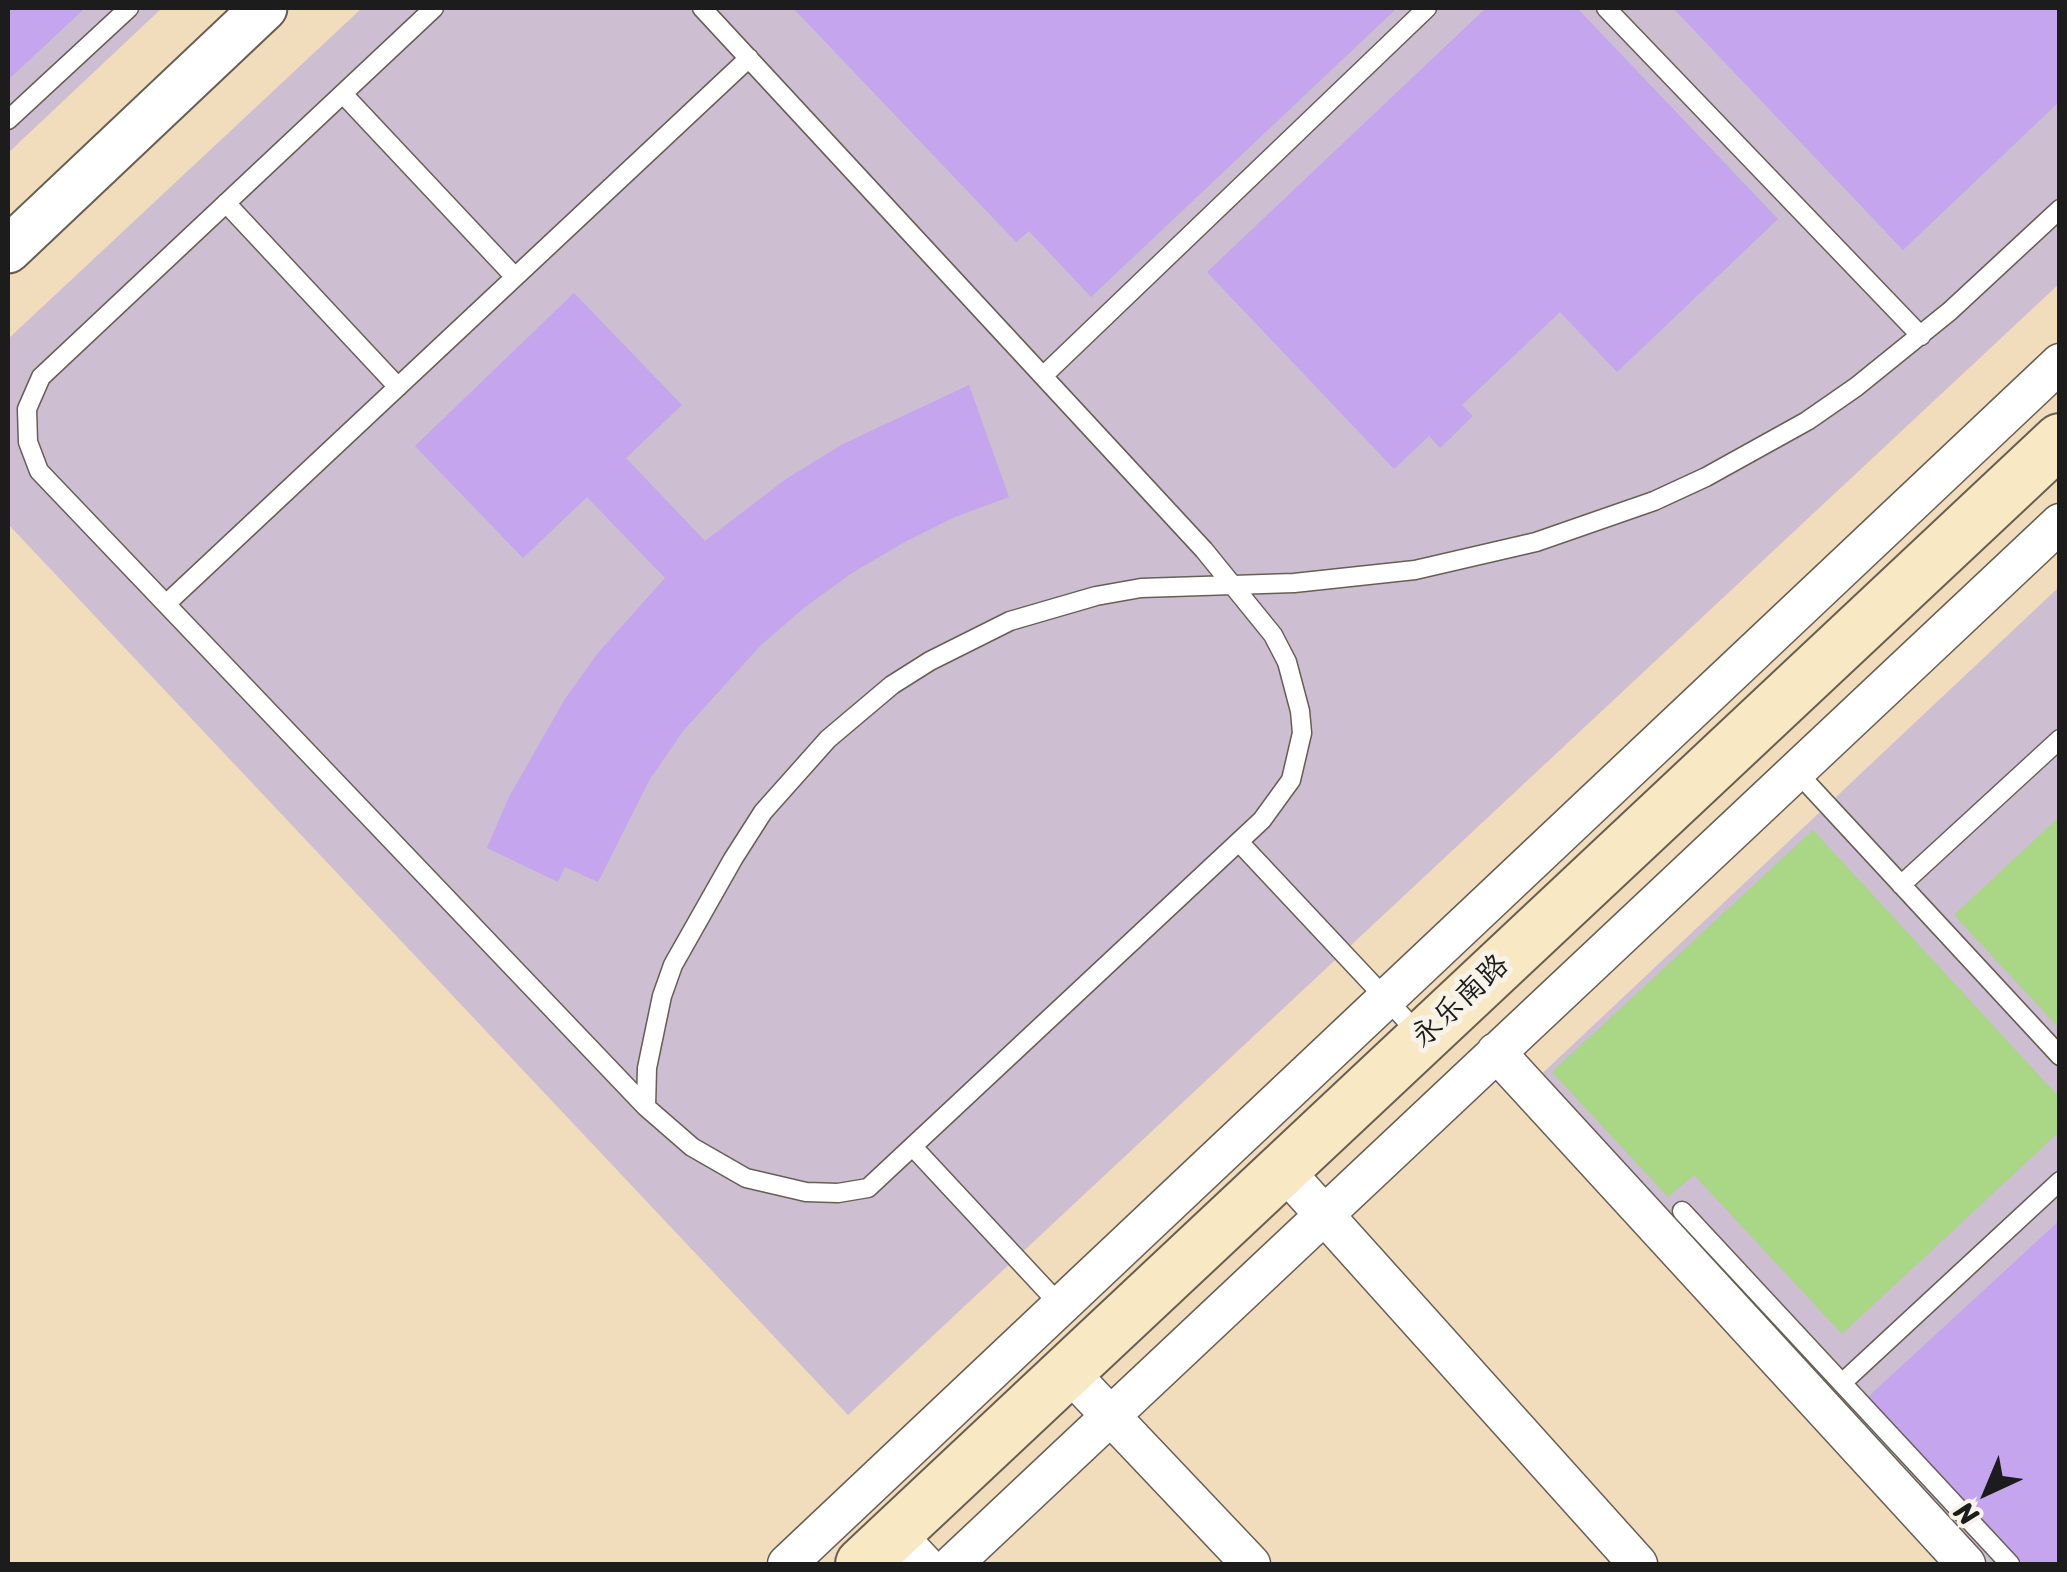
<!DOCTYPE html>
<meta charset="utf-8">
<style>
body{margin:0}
#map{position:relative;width:2067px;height:1572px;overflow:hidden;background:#f1dcbc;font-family:Sriracha,sans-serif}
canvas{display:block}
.frame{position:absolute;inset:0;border:10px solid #1c1c1c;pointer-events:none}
.north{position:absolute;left:1937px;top:1442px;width:100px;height:100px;-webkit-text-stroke:8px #f7f3e8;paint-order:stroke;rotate:224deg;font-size:28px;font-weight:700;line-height:40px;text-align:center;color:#1c1c1c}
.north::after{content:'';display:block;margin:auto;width:35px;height:45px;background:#1c1c1c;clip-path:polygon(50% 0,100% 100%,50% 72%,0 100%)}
</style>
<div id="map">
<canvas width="2067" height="1572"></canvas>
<div class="frame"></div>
<div class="north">N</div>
</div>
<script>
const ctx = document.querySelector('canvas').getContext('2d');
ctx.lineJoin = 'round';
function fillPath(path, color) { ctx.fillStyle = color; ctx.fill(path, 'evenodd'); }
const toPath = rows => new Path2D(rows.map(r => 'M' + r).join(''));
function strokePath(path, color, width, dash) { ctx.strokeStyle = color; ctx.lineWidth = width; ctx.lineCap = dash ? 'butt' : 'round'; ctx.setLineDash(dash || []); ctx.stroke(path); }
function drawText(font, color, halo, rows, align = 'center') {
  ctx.font = font + ' Sriracha,"LXGW WenKai TC",sans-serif'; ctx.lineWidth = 10; ctx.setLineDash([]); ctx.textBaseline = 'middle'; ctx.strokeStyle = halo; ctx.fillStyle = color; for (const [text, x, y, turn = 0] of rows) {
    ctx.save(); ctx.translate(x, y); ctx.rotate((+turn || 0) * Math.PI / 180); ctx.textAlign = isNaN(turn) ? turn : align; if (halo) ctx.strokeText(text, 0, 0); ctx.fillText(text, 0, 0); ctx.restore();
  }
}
fillPath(toPath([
 [8,8,162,8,8,153],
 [362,8,2059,8,2059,284,848,1415,8,524,8,339],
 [2059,587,2059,1564,1974,1564,1531,1084]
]), '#cdbed2');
fillPath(toPath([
 [2059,817,2059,1028,1954,915],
 [1813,830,2059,1097,2059,1132,1842,1334,1694,1175,1668,1197,1552,1072]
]), '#a9d785');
fillPath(toPath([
 [8,8,85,8,8,80],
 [793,8,1397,8,1091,297,1029,231,1016,242],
 [1486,8,1577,8,1778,219,1617,372,1560,312,1462,405,1473,416,1440,448,1429,436,1394,469,1207,272],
 [1673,8,2060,8,2060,101,1903,250],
 [574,293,682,405,626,458,705,541,786,479,843,444,969,385,1009,497,955,517,903,543,852,573,805,607,761,645,683,731,650,779,598,882,565,867,558,882,487,848,509,797,565,699,598,653,665,578,587,497,523,558,415,446],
 [2060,1220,2060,1564,2023,1564,1868,1397]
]), '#c4a5ee');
const service = toPath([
 [434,8,41,377,27,409,28,442,39,471,646,1107,692,1147,746,1178,806,1192,838,1193,868,1188,1262,820,1291,780,1302,733,1300,711,1287,662,1273,635,1204,550,702,8],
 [1606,8,1921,336],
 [343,94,515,277],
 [8,120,129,8],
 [226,203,398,387],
 [1043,376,1427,8],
 [166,604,749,58],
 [1796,771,2060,1056],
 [1239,842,1420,1035],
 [1901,885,2060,739],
 [646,1107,647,1068,662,996,673,965,733,859,763,812,828,739,892,685,930,661,1010,621,1096,596,1141,588,1294,583,1415,570,1536,542,1654,501,1706,477,1807,421,1856,387,1950,311,2060,209],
 [913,1147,1061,1306],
 [1682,1211,2010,1564],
 [1842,1383,2060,1181]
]);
const minor = toPath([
 [1496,1052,1966,1564],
 [1283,1169,1638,1564],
 [1068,1371,1251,1564],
 [895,1533,924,1564],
 [787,1564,2060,363],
 [953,1564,2060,523]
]);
const tertiary = toPath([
 [8,250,264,8]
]);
const secondary = toPath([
 [862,1564,2060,440]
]);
strokePath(service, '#675f54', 21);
strokePath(minor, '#675f54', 41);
strokePath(tertiary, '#675f54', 49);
strokePath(secondary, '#675f54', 56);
strokePath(service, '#fff', 18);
strokePath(minor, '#fff', 38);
strokePath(tertiary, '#fff', 45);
strokePath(secondary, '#f8e8c3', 52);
drawText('30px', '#1c1c1c', '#f7f3e8', [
 ["永乐南路",1461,1002,-43]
]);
</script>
